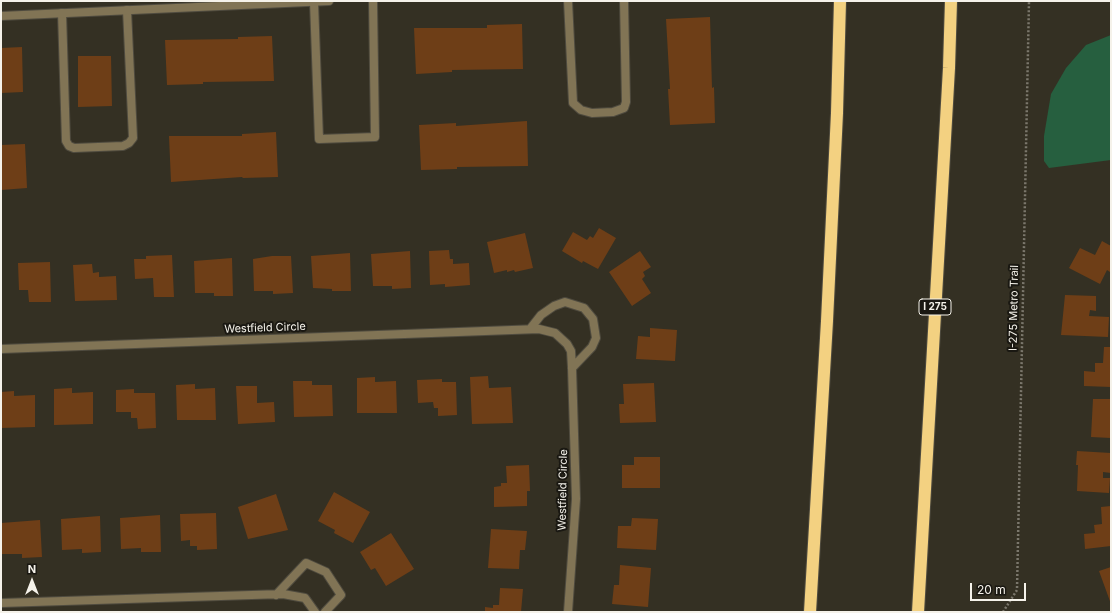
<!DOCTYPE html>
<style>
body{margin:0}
#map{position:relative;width:1112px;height:613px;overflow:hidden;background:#343023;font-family:Inter,sans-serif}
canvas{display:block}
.frame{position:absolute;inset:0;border:2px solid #f5f2ea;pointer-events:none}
.north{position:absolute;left:12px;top:561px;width:40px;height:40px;-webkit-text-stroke:3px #1a1812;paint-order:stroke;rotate:0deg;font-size:11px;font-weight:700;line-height:16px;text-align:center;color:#f5f2ea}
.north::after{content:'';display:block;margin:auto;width:14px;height:18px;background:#f5f2ea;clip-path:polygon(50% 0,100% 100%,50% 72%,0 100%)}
.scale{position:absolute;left:970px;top:583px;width:56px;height:18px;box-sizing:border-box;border:2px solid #f5f2ea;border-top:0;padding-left:5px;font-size:12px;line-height:14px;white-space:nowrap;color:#f5f2ea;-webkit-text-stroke:3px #1a1812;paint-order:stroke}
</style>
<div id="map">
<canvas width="1112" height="613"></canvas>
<div class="frame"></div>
<div class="north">N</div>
<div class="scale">20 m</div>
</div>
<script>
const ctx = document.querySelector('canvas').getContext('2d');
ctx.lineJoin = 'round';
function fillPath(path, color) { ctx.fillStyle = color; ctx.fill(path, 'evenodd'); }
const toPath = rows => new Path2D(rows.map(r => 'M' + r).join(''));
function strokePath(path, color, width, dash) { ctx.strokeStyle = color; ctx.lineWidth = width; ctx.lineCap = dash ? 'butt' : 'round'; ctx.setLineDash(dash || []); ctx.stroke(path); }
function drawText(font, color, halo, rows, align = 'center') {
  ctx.font = font + ' Inter,sans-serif'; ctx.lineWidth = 4; ctx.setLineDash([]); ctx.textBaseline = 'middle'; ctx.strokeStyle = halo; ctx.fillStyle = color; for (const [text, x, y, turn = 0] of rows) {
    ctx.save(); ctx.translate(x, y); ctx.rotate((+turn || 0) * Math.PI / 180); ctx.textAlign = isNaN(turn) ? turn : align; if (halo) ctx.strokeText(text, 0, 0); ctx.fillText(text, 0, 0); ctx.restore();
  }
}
fillPath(toPath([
 [1111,35,1111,160,1049,168,1044,161,1044,136,1051,94,1066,68,1086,45]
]), '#265f3f');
fillPath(toPath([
 [710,17,712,88,714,87,715,123,670,125,668,89,670,89,666,19],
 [522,24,523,69,452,70,452,72,416,74,414,28,487,28,487,25],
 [272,36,274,81,203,82,203,84,167,85,165,40,238,39,238,37],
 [22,47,23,92,1,93,1,48],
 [78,56,111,56,112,106,78,107],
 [527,121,528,166,457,167,457,169,421,170,419,125,456,123,456,126],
 [276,132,278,177,243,178,242,177,171,182,169,136,242,136,242,134],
 [25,144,27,188,1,190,1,145],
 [599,228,616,238,598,269,583,261,582,263,562,251,573,232,587,240,590,236,593,238],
 [525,233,533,268,515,272,514,270,507,272,507,270,494,273,487,242],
 [1102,241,1111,246,1111,271,1110,272,1107,270,1100,284,1069,268,1080,248,1095,255],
 [449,250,450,259,453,259,453,264,469,263,470,285,445,287,445,284,430,285,429,251],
 [410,251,411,288,392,289,392,286,373,286,371,254],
 [640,251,651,267,643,272,645,276,642,279,651,293,632,306,609,272],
 [350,253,351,291,332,291,332,289,313,288,311,256],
 [172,255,174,297,154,297,153,278,135,279,134,259,146,259,146,256],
 [272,256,291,256,293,293,273,294,273,291,254,291,253,259],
 [232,258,233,296,214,296,214,293,195,293,194,261],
 [50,262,51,302,29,302,28,290,19,290,18,263],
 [92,264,93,273,99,272,99,277,116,276,117,300,75,301,73,265],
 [1065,295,1096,296,1096,311,1090,310,1089,316,1109,317,1108,337,1061,335],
 [650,328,677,330,675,361,636,359,638,336,650,337],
 [1104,347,1111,347,1111,387,1084,386,1084,371,1095,372,1095,363,1103,363],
 [488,376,489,388,511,387,513,423,472,424,470,377],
 [375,377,375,382,396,381,397,413,357,413,357,378],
 [442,379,442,382,456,382,457,415,438,416,438,408,434,408,433,402,418,403,417,380],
 [293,381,312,381,312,385,332,385,333,416,294,417],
 [654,383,656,422,620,423,619,404,624,404,623,384],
 [195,384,195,389,215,388,216,420,177,420,176,385],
 [236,386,257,386,257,403,274,402,275,422,238,424],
 [72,388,72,393,93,392,93,424,54,425,54,389],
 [134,389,134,393,155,393,156,428,138,429,137,418,131,418,131,412,116,412,116,390],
 [14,391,14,396,35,395,35,427,1,428,1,392],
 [1093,399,1111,399,1111,438,1091,437],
 [1077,451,1111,453,1111,473,1103,472,1103,478,1110,478,1109,493,1077,491,1078,465,1076,465],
 [634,457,660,457,660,488,622,488,622,465,634,465],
 [529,465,530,491,527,491,527,506,494,507,494,487,501,486,501,483,507,483,506,466],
 [334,492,370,512,353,543,334,533,335,530,318,521],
 [276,494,288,530,248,539,238,507],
 [1111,506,1111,546,1085,549,1084,534,1095,533,1094,525,1102,524,1101,507],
 [216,513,217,549,197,550,197,546,190,546,190,540,181,541,180,514],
 [160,515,161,552,141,552,141,548,121,549,120,518],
 [100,516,101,552,82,553,82,549,62,550,61,519],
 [632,518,658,519,656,550,617,548,618,526,631,526],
 [40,520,42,557,22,558,22,554,2,554,1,523],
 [491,529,527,531,525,550,520,550,519,569,488,568],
 [391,533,414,569,386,586,375,568,371,570,360,552],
 [620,565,651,568,648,607,612,604,614,585,619,585],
 [1111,567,1111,604,1099,571],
 [500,588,523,589,521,612,485,612,485,607,493,608,493,605,499,605]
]), '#6e3e17');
const lane = toPath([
 [568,1,573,103,581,110,592,113,613,112,624,108,626,102,624,1],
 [314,2,319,139,375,137,373,1],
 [62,13,66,141,69,146,74,148,123,146,129,143,133,138,127,10]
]);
const street = toPath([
 [1,16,329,1],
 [530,329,541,315,554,306,565,302,584,308,593,319,596,338,592,347,572,368],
 [1,349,539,329,555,333,567,344,571,351,572,368,576,499,568,612],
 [276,595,306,563,326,572,341,595,325,612],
 [1,603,283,594,305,598,315,612]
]);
const highway = toPath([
 [810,612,827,321,837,113,840,1],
 [918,612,949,68,951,1]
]);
strokePath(lane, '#4f4b3f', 10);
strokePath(street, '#4f4b3f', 10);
strokePath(highway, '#4f4b3f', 14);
strokePath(toPath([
 [1003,612,1017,590,1029,1]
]), '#7b776c', 2.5, [2, 2]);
strokePath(lane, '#817455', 8);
strokePath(street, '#817455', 8);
strokePath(highway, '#f3d181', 12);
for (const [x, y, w] of [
 [935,307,32]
]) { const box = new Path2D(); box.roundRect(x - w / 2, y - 8, w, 16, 3); ctx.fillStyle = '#1a1812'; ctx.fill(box); strokePath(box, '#f5f2ea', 1); }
drawText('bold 10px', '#f5f2ea', null, [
 ["I 275",935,307]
]);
drawText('11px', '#f5f2ea', '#1a1812', [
 ["I-275 Metro Trail",1014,308,-89],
 ["Westfield Circle",265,328,-2],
 ["Westfield Circle",563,490,-89]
]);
</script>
